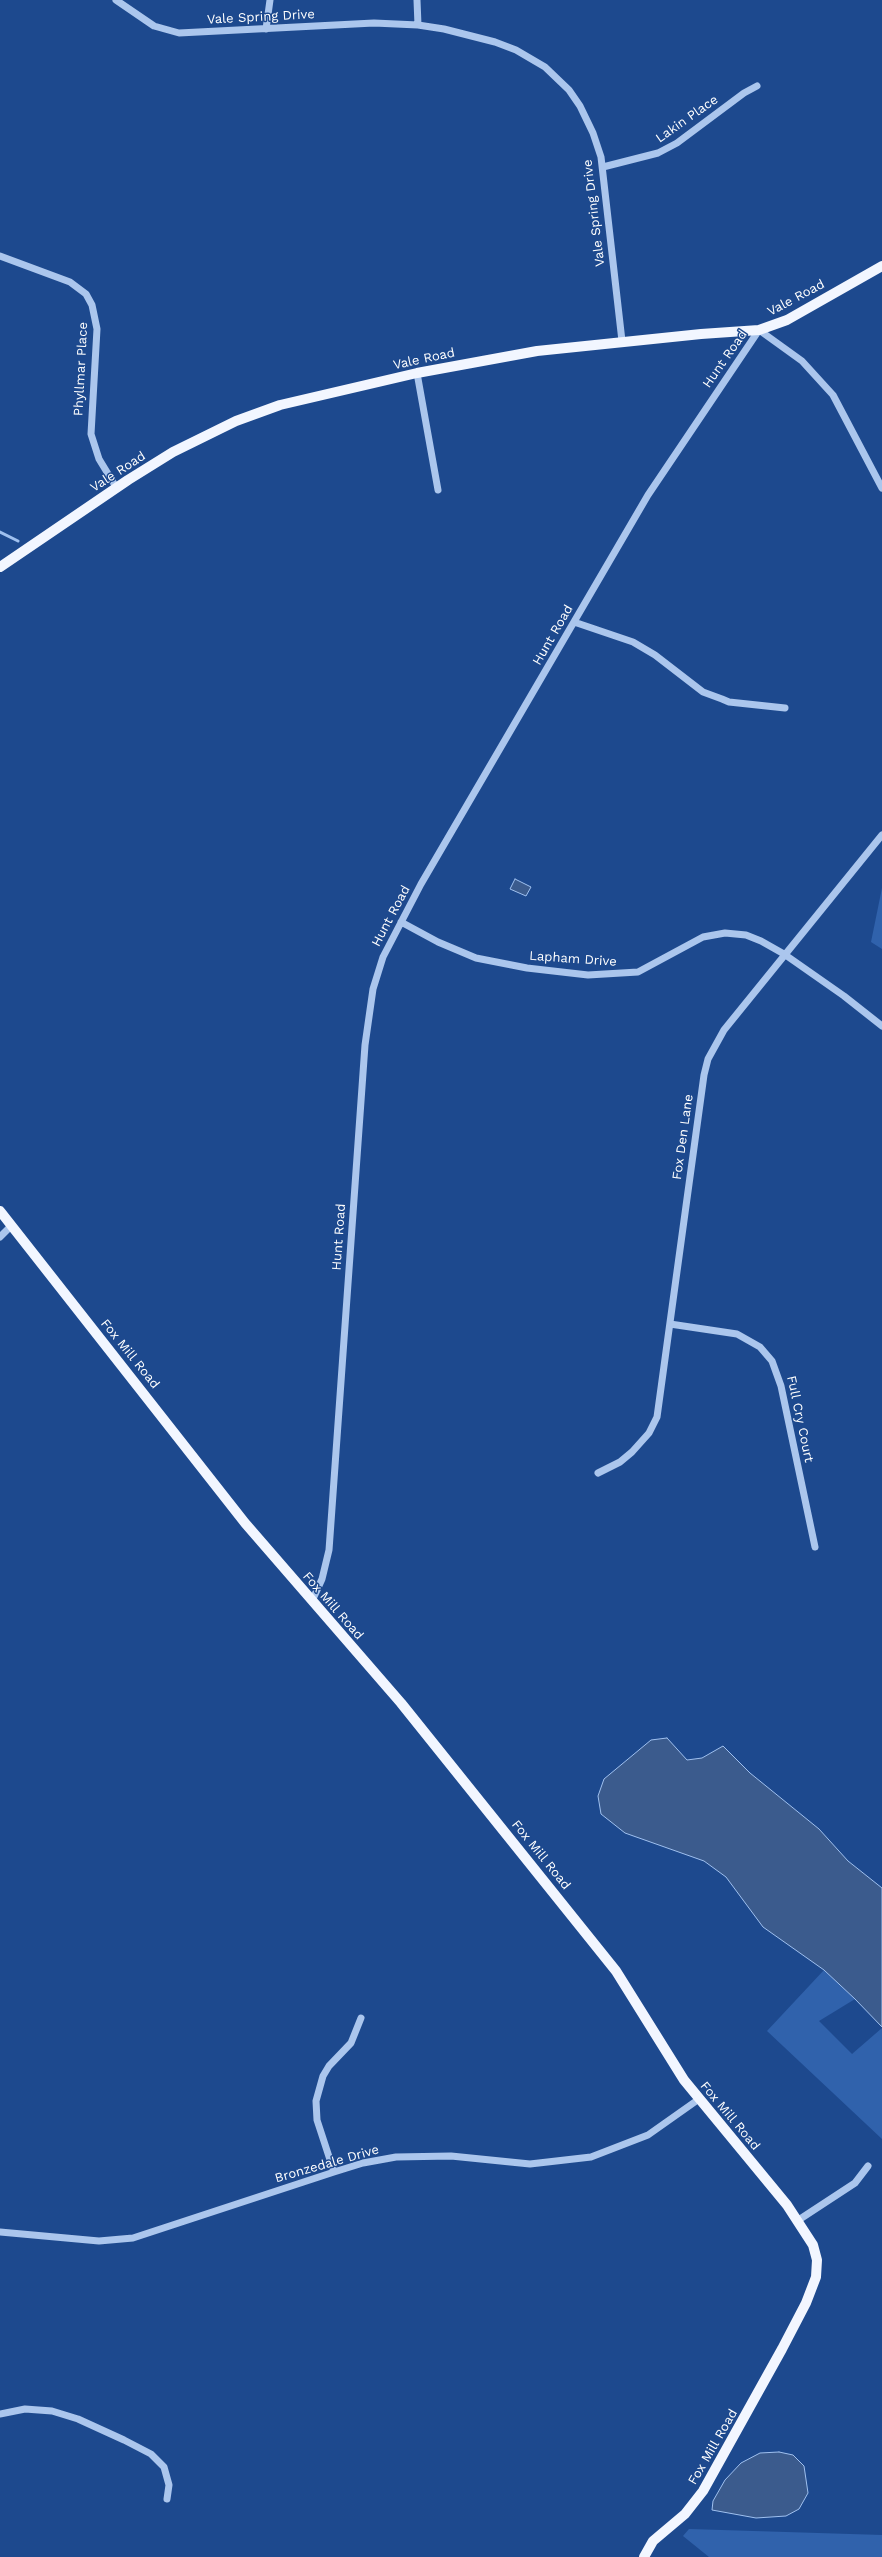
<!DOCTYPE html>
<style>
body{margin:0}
canvas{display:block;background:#1d498e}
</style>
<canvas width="882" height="2557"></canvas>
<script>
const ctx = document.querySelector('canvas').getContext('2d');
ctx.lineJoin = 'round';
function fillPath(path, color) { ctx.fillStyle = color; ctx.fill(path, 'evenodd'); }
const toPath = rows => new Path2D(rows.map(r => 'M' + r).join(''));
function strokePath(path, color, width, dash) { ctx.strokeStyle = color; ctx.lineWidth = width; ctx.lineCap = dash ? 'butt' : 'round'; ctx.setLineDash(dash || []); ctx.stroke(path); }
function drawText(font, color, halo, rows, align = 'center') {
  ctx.font = font + ' "Work Sans",sans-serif'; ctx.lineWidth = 3; ctx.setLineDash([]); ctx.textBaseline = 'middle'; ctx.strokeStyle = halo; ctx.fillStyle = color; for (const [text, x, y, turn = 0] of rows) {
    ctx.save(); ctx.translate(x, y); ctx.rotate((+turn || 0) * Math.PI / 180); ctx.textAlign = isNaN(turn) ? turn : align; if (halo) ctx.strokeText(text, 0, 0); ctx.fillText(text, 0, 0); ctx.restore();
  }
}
fillPath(toPath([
 [882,888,882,949,871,942],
 [824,1970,855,1999,819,2021,852,2054,882,2028,882,2139,767,2031],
 [689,2529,882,2535,882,2557,709,2557,683,2536]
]), '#3062ac');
const water = toPath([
 [515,879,531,887,526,896,510,889,515,879],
 [667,1738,687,1760,702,1758,723,1746,750,1773,819,1829,848,1861,882,1888,882,2027,855,1999,824,1970,763,1927,726,1877,704,1861,625,1833,601,1814,598,1796,604,1779,651,1740,667,1738],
 [779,2452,793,2455,804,2466,808,2493,799,2509,786,2516,756,2518,712,2510,713,2501,725,2480,741,2463,760,2453,779,2452]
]);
fillPath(water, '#3b5b8d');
strokePath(water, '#9fc0ef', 1);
strokePath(toPath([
 [0,532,18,541]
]), '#9fc0ef', 3);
strokePath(toPath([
 [116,0,154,26,179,33,374,23,418,25,444,29,495,42,516,50,545,67,569,90,580,106,593,133,601,157,622,341],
 [417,0,418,25],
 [266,29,270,0],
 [603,167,658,153,677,143,744,93,757,86],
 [0,256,70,282,86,294,92,305,97,329,91,434,99,459,116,487],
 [417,373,438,490],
 [574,622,633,642,655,655,703,692,722,699,729,702,785,708],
 [401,922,438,942,476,958,527,968,588,975,638,972,703,937,725,933,746,935,761,941,784,954,844,996,882,1026],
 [0,1237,11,1226],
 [670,1324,737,1334,760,1347,772,1361,781,1386,815,1547],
 [598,1473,620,1462,632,1452,649,1433,657,1417,704,1075,708,1059,724,1030,882,835],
 [312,1601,322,1579,329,1550,365,1045,373,989,383,957,421,884,648,495,759,330,802,361,833,395,882,488],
 [334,2172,317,2120,316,2101,323,2076,329,2066,351,2043,361,2018],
 [797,2221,855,2183,868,2166],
 [0,2232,99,2241,133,2238,334,2172,363,2163,396,2157,451,2156,530,2164,591,2157,648,2135,699,2099],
 [0,2414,25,2409,52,2411,78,2419,124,2440,151,2454,164,2467,169,2485,167,2499]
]), '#abc6ed', 7);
strokePath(toPath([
 [0,567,128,480,173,452,236,421,280,405,417,373,537,351,701,334,759,330,787,320,882,266],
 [0,1211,245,1523,401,1703,616,1971,684,2080,787,2205,813,2245,817,2260,816,2277,806,2303,782,2349,703,2491,685,2514,653,2541,644,2557]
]), '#f2f6ff', 10);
drawText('13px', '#fff', '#1d498e', [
 ["Vale Spring Drive",261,17,-3],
 ["Lakin Place",687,119,-35],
 ["Vale Spring Drive",594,213,-97],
 ["Vale Road",796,298,-28],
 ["Vale Road",424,359,-12],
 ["Hunt Road",725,359,-55],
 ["Phyllmar Place",81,369,-87],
 ["Vale Road",118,472,-33],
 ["Hunt Road",553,635,-60],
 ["Hunt Road",391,916,-62],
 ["Lapham Drive",573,959,4],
 ["Fox Den Lane",683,1137,-82],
 ["Hunt Road",339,1237,-86],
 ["Fox Mill Road",130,1354,51],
 ["Full Cry Court",800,1419,78],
 ["Fox Mill Road",333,1606,49],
 ["Fox Mill Road",541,1855,51],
 ["Fox Mill Road",730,2116,50],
 ["Bronzedale Drive",327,2164,-16],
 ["Fox Mill Road",713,2447,-60]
]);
</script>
